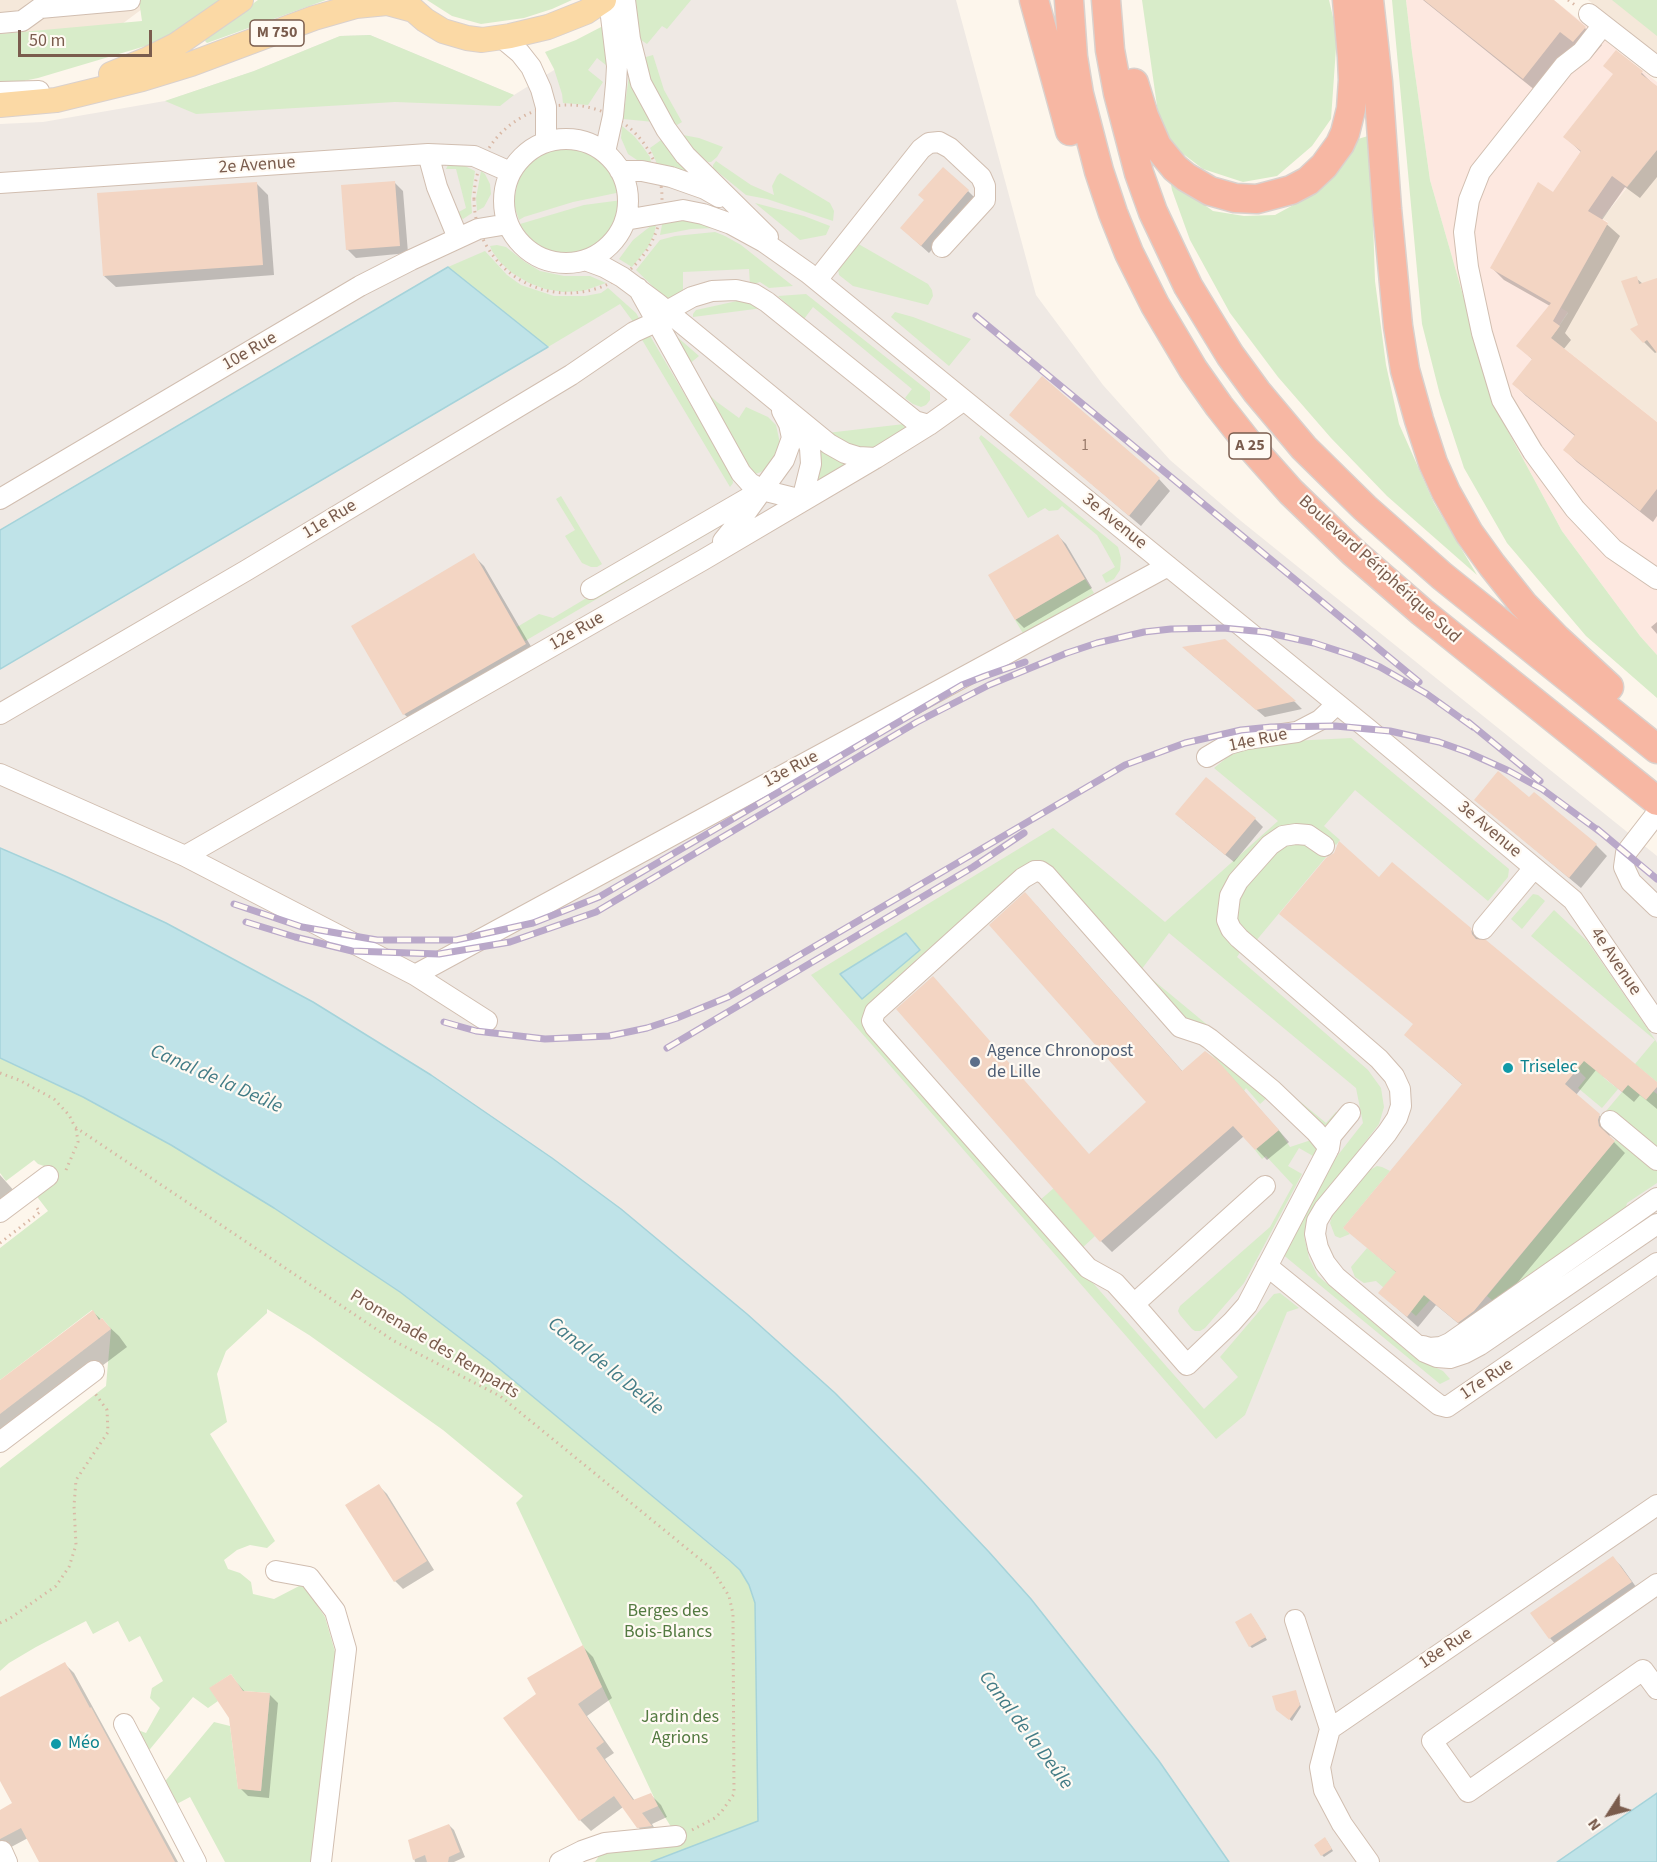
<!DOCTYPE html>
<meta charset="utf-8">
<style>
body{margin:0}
#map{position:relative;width:1657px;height:1862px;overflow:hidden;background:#fdf6ec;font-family:"Source Sans 3",sans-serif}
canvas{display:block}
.north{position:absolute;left:1579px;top:1784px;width:60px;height:60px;-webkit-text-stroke:4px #fffaf3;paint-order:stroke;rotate:234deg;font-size:16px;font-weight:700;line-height:24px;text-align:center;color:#7a5c4d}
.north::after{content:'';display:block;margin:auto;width:21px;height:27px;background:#7a5c4d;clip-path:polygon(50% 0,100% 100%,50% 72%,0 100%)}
.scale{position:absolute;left:18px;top:30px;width:134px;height:27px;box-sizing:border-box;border:3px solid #7a5c4d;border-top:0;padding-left:8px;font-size:18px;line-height:21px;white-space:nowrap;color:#7a5c4d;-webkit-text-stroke:4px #fffaf3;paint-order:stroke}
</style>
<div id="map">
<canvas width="1657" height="1862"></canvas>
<div class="north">N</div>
<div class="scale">50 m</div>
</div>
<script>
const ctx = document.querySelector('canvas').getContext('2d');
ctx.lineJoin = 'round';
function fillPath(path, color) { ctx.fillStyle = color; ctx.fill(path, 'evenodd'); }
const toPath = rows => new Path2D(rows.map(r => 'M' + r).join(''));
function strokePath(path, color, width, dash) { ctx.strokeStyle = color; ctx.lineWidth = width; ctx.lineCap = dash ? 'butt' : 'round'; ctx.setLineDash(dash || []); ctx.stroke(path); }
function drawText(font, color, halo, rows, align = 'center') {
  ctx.font = font + ' "Source Sans 3",sans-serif'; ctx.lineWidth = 4.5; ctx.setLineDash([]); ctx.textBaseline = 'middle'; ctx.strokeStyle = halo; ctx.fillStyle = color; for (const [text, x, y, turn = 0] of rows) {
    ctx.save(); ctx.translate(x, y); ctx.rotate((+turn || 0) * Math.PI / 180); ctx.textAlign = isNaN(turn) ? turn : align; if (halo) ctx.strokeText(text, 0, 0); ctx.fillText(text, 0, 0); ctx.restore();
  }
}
fillPath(toPath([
 [0,0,154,0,86,51,0,63],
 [1588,0,1657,0,1657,55,1657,54],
 [1657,150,1657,422,1551,338,1568,313,1560,308,1608,222,1602,219]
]), '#f5e8da');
fillPath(toPath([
 [1406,0,1554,0,1657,82,1657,150,1602,218,1608,223,1561,308,1568,312,1551,338,1657,422,1657,655,1640,636,1562,531,1495,407,1430,180,1412,52]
]), '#fde8e0');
fillPath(toPath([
 [662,0,956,0,1036,295,1103,385,1170,460,1241,521,1657,856,1657,1793,1557,1862,1229,1862,1159,1761,1031,1599,989,1552,920,1479,835,1393,747,1314,621,1209,552,1158,431,1075,65,876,0,848,0,669,548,347,448,267,0,530,0,124,43,122,165,101,254,71,340,36,370,35,514,95,652,9]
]), '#efe9e4');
fillPath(toPath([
 [139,0,223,0,159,42,38,78,13,83,0,84,0,34,142,21],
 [258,0,326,0,207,43,205,41,207,37],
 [427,0,572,0,552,9,524,18,481,24,452,16],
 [636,0,691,0,667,29,662,26,647,44,638,38],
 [1142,0,1329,0,1337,34,1331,119,1312,146,1277,176,1243,182,1203,169,1178,150,1160,127],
 [1392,0,1406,0,1412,52,1430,180,1495,407,1562,531,1640,636,1657,655,1657,698,1586,636,1507,543,1464,468,1440,395,1422,324],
 [1612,0,1657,0,1657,36],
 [603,26,611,69,597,58,588,70,603,82,588,105,563,103,562,94,554,69,545,52,576,40],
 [370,35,514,95,500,106,395,102,196,114,165,101,254,71,340,36],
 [653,55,664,90,682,122,677,125,674,123,662,104,652,84,645,61,646,57],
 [629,75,654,122,623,119],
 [622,126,634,136,643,147,650,157,652,167,646,166,628,154,621,138],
 [683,135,699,138,723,147,717,157,711,162,708,162,690,146],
 [1368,136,1371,160,1375,281,1386,365,1399,424,1434,503,1477,575,1387,496,1331,438,1278,377,1230,313,1190,240,1172,190,1170,179,1189,194,1213,211,1244,216,1275,215,1308,197,1338,171,1358,139],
 [664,138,698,176,659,168,650,148],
 [570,147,582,148,602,159,611,168,618,179,621,192,573,202,524,217,519,220,515,208,515,196,518,181,525,169,535,159,549,151],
 [716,161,751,185,774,195,772,186,777,176,780,173,830,203,834,211,833,221,767,199,746,195,713,168,713,165],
 [453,164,465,166,475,171,471,199,472,213,463,219,455,214,466,208,456,169,446,169,448,165],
 [481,171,485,174,490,184,491,194,484,207,477,211,476,198],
 [622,200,618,220,610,235,596,247,578,254,558,253,547,250,537,244,528,236,520,224,584,205],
 [755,203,804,216,830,226,826,235,800,240],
 [677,219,692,221,717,228,691,229,660,235,663,220],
 [657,221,654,234,648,247,632,267,619,259,633,240],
 [715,232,725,236,741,245,793,286,769,288,760,282,750,285,749,269,683,272,683,292,679,300,666,299,636,270,660,240,675,236],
 [855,242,928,284,932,290,933,296,928,305,853,286,839,275,838,269],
 [497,245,506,247,525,262,540,271,564,276,590,276,606,283,583,291,563,292,545,289,529,283,512,273,500,262,492,251,490,246],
 [485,251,507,275,521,285,554,296,585,296,601,293,608,288,636,313,640,320,634,323,620,304,548,347,448,267],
 [806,294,930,392,930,400,926,405,921,407,913,404,905,398,912,389,813,307,804,319,778,296],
 [737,301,751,301,763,308,693,317,693,314,696,310],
 [895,312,913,317,971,339,949,366,891,317],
 [646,329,732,475,733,483,730,487,638,333],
 [668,329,699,356,688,365,703,389,717,402,739,418,746,407,768,417,776,425,780,443,776,457,768,467,761,472,755,474,750,473,744,468,666,334,666,331],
 [904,424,905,428,903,432,874,447,860,448,848,446,827,433],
 [981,435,1118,547,1121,558,1120,570,1114,579,1106,583,1102,575,1115,567,1097,535,1062,506,1058,510,1049,511,1045,508,1028,518,979,438],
 [815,442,847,464,848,466,814,485],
 [561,496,602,564,597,567,591,567,582,563,565,536,575,530,556,499],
 [734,510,728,522,525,641,517,627,539,614,553,618],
 [1085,579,1094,593,1024,635,1015,620],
 [1351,738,1509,869,1508,877,1488,901,1355,790,1324,826,1340,840,1336,845,1324,834,1314,829,1285,826,1223,890,1241,951,1237,957,1368,1070,1381,1088,1384,1107,1379,1124,1307,1217,1304,1236,1309,1258,1318,1276,1414,1357,1443,1371,1450,1379,1440,1384,1281,1253,1320,1178,1363,1123,1356,1088,1169,933,1141,970,1326,1123,1336,1112,1339,1115,1328,1128,1207,1029,1187,1023,1043,863,1038,861,1031,863,870,1030,1204,1409,1238,1377,1220,1357,1274,1294,1280,1293,1299,1308,1287,1312,1245,1415,1216,1439,811,975,1053,828,1165,922,1278,821,1214,768,1229,756,1248,748,1272,742],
 [1285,843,1307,844,1326,857,1255,942,1245,933,1235,918,1236,904,1242,888],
 [1533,894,1538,895,1545,901,1522,929,1511,919],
 [1554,910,1587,941,1656,1041,1657,1043,1657,1082,1635,1064,1655,1040,1531,936],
 [1214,1048,1270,1095,1260,1104,1246,1088,1244,1091,1210,1053],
 [1590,1053,1604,1078,1618,1089,1602,1108,1578,1088,1586,1078,1577,1069],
 [0,1058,83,1097,171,1145,274,1208,400,1292,489,1360,740,1570,749,1585,755,1603,758,1821,651,1862,595,1862,599,1856,607,1851,673,1830,658,1806,516,1503,523,1496,443,1430,309,1335,267,1309,267,1313,226,1351,217,1374,227,1422,210,1434,275,1541,267,1548,250,1545,237,1550,224,1560,228,1569,240,1573,251,1582,253,1594,274,1599,303,1584,325,1617,336,1655,313,1862,225,1862,190,1797,173,1806,162,1785,214,1722,230,1726,238,1788,261,1791,270,1693,243,1691,231,1674,210,1688,218,1701,208,1708,193,1697,146,1754,135,1729,146,1733,160,1708,150,1698,152,1688,163,1681,140,1636,129,1642,118,1621,93,1634,86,1621,36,1647,9,1663,0,1671,0,1468,106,1386,111,1329,102,1318,99,1320,92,1310,0,1380,0,1248,48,1211,35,1194,53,1170,50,1165,44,1166,38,1164,34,1160,6,1181,0,1173],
 [1628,1085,1653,1091,1657,1094,1657,1154,1606,1111],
 [1279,1130,1290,1147,1311,1140,1318,1147,1313,1156,1299,1148,1288,1166,1302,1174,1244,1283,1205,1328,1200,1331,1195,1331,1192,1329,1180,1315,1178,1311,1180,1306,1270,1227,1293,1185,1266,1156,1262,1159,1255,1150],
 [1618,1137,1657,1167,1657,1183,1627,1203,1623,1217,1497,1304,1487,1296],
 [1377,1166,1382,1167,1390,1171,1343,1228,1350,1234,1340,1238,1335,1236,1330,1223,1332,1216,1370,1170],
 [1054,1188,1095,1236,1081,1249,1039,1201],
 [1367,1248,1430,1300,1416,1316,1376,1281,1364,1283,1355,1277,1351,1267]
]), '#d8ecc9');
const water = toPath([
 [448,267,548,347,0,669,0,530,448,267],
 [0,848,65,876,166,923,313,1002,431,1075,552,1158,621,1209,747,1314,835,1393,920,1479,989,1552,1031,1599,1159,1761,1229,1862,651,1862,758,1821,755,1603,749,1585,740,1570,729,1560,489,1360,400,1292,274,1208,171,1145,83,1097,0,1058,0,848],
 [906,933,920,950,862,999,840,974,906,933],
 [1657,1793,1657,1862,1557,1862,1657,1793]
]);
fillPath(water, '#bfe3e8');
strokePath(water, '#a5d3da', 1.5);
fillPath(toPath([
 [1423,0,1550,0,1585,28,1602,45,1591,58,1578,48,1541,95],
 [1616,52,1642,73,1657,88,1657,177,1640,198,1625,187,1602,220,1620,236,1565,333,1571,340,1563,350,1657,424,1657,516,1653,522,1577,462,1565,450,1575,436,1526,396,1514,384,1533,360,1518,346,1550,306,1504,280,1492,268,1554,194,1581,152,1565,137,1614,75],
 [394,182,403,191,408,253,356,258,347,249],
 [257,184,268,195,274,275,116,287,104,276],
 [968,191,976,199,929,253,910,236],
 [1636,278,1643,284,1657,280,1657,352,1655,353,1644,342,1640,325],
 [1011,415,1159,479,1170,491,1141,526],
 [1058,536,1066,544,1092,588,1024,628,1016,620,990,576],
 [473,555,484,566,536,655,416,725,404,714,353,627],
 [1657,622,1657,634,1651,627],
 [1225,641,1295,702,1302,709,1265,717,1192,655],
 [1529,799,1596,845,1607,856,1581,888,1476,800],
 [1255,819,1263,827,1234,862,1185,822],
 [1379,879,1470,929,1482,941,1657,1084,1657,1109,1640,1095,1634,1102,1596,1070,1576,1095,1611,1126,1609,1131,1610,1138,1625,1153,1485,1322,1470,1333,1436,1305,1418,1327,1380,1293,1397,1273,1345,1228,1463,1085,1406,1035,1414,1025],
 [1036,905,1183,1072,1228,1073,1289,1142,1267,1160,1244,1136,1112,1252,1101,1241,1090,1155,1148,1102],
 [0,1175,16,1193,0,1205],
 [93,1312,119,1336,127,1347,0,1443,0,1382],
 [379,1486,387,1494,434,1570,403,1589,395,1581],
 [1613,1558,1621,1566,1639,1591,1558,1647,1550,1638,1532,1614],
 [1253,1617,1267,1640,1252,1648,1250,1646],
 [583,1647,593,1657,612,1698,587,1716,614,1753,605,1759,635,1801,651,1795,661,1805,667,1817,652,1824,660,1837,649,1838,638,1827,623,1807,591,1831,580,1820,505,1718,538,1695],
 [65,1664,74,1673,178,1862,41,1862,28,1838,0,1853,0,1811,14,1803,0,1778,0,1698],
 [231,1676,245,1692,269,1694,278,1703,269,1798,248,1796,240,1788],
 [1295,1692,1301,1707,1292,1721,1280,1712],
 [449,1825,454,1830,465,1857,454,1862,415,1862,410,1841],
 [1327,1841,1333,1851,1324,1857,1322,1855]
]), '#0003');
fillPath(toPath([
 [1424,0,1554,0,1586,27,1573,42,1560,32,1523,79],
 [1616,50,1643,71,1641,74,1657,86,1657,150,1627,187,1612,176,1588,211,1608,223,1553,321,1560,326,1551,338,1657,422,1657,489,1640,511,1563,450,1575,435,1512,384,1532,359,1516,346,1551,303,1490,268,1538,182,1553,192,1581,151,1563,137,1613,74,1603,66],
 [943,167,969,190,921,246,900,228,924,200,918,195],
 [395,181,400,246,346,250,341,185],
 [257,182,263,265,103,276,97,193],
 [1637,276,1639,284,1657,278,1657,353,1647,340,1643,343,1630,329,1638,325,1621,281],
 [1042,376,1160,478,1129,516,1009,415],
 [1058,534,1085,579,1015,620,988,575],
 [474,553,526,644,403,715,351,626],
 [1225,639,1296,701,1256,710,1182,647],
 [1498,771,1529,797,1534,792,1597,844,1569,878,1474,800],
 [1206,777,1256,818,1225,855,1175,814],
 [1339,841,1379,877,1392,862,1471,928,1472,934,1476,939,1486,940,1657,1082,1657,1087,1646,1100,1628,1085,1622,1092,1584,1061,1565,1084,1600,1114,1598,1120,1599,1126,1615,1141,1474,1311,1458,1323,1424,1295,1407,1317,1378,1293,1396,1272,1343,1228,1462,1084,1404,1035,1413,1024,1279,914,1326,858,1334,853],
 [1025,892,1182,1071,1205,1051,1217,1060,1279,1130,1255,1150,1233,1126,1100,1242,896,1009,933,976,1089,1154,1146,1102,989,925],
 [93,1310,99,1320,102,1318,111,1329,0,1414,0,1380],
 [379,1484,427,1561,394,1582,345,1505],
 [1613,1556,1632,1582,1549,1639,1530,1613],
 [1251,1613,1266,1637,1249,1647,1235,1622],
 [583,1645,602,1687,578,1704,604,1742,596,1748,633,1800,651,1793,658,1806,642,1813,652,1826,637,1828,614,1796,579,1821,503,1718,536,1694,527,1678],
 [65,1662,90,1708,91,1707,175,1862,39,1862,21,1828,0,1839,0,1810,12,1803,0,1781,0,1697],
 [231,1674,243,1691,270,1693,261,1791,238,1789,229,1718,209,1688],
 [1296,1690,1300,1705,1289,1720,1276,1710,1272,1696],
 [449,1824,460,1852,449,1857,448,1862,427,1862,425,1855,413,1860,408,1840],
 [1325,1837,1332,1849,1321,1856,1314,1845]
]), '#f3d5c3');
const minor = toPath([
 [625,0,630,39,641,83,666,129,685,155,768,237],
 [1589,14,1657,67],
 [0,23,22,21,40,8,130,0],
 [1603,25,1582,52,1564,66,1480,172,1469,200,1464,232,1468,267,1482,333,1502,400,1533,452,1575,509,1613,549,1657,579],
 [502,38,520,53,531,67,541,89,546,107,546,142],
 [0,92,39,91],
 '504 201a62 62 0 1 1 124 0a62 62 0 1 1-124 0Z',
 [605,152,613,116,616,84,617,66,609,0],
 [428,154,437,187,458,238],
 [620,171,642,171,671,177,705,189,719,197],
 [0,183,428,154,474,156,510,172],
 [625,220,683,210,703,214,731,224,764,242,808,273,1368,729,1573,900,1657,1023],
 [585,260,604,267,622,277,657,303,829,444,845,453,858,457,876,458],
 [817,280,921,149,929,143,939,142,950,148,981,177,985,186,985,200,942,247],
 [638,288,741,473,750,483,762,490,802,500,811,464,810,448,800,421],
 [667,311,692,297,712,291,736,290,754,294,767,302,915,421,929,425],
 [0,499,360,286,411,260,478,229,508,224],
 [723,541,745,514,784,460,792,438,789,424,782,411],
 [591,589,762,490],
 [0,714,247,570,571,375,634,332,656,322],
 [1207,757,1229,744,1247,739,1297,732,1320,720,1337,704],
 [0,774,185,856,415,975,487,1021],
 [1657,813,1626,853,1624,867,1631,882,1657,907],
 [1324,846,1308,835,1296,834,1283,836,1270,845,1238,881,1230,896,1227,920,1231,929,1239,938,1379,1059,1394,1076,1400,1089,1401,1106,1397,1118,1387,1133,1324,1209,1317,1221,1315,1234,1318,1248,1325,1263,1336,1277,1425,1352,1437,1357,1450,1358,1465,1353,1480,1345,1657,1224],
 [185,856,703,560,876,458,929,425,964,400],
 [1483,929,1534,868],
 [415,975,1168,566],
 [1610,1121,1657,1160],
 [1265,1186,1134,1304,1187,1365,1232,1322,1247,1305,1329,1148,1331,1136,1350,1113],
 [0,1212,48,1176],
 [1267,1266,1430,1398,1439,1405,1447,1407,1657,1263],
 [1134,1304,1115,1283,1088,1268,875,1027,872,1021,875,1012,1023,878,1035,871,1040,871,1046,875,1180,1027,1204,1035,1210,1039,1272,1090,1316,1132,1329,1148],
 [1423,1346,1429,1348,1441,1347,1450,1343,1657,1198],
 [0,1442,94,1371],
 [276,1571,309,1577,335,1611,346,1649,321,1862],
 [1657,1584,1432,1741,1468,1792,1643,1670,1657,1689],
 [1295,1620,1330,1729,1657,1505],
 [124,1724,196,1862],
 [1330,1729,1320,1767,1324,1790,1342,1824,1369,1862],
 [0,1853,2,1851,7,1862],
 [560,1862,582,1851,605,1843,676,1836]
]);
const major = toPath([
 [402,0,425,20,443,31,467,38,482,40,510,36,548,27,586,12,604,0],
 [111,74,148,59,176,45,241,0],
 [0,105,56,100,142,79,191,64,314,18,356,6,387,3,413,10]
]);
const highway = toPath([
 [1034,0,1070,131],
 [1069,0,1073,57,1079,94,1099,171,1113,213,1129,253,1155,305,1193,369,1219,406,1252,448,1291,492,1354,553,1422,612,1657,801],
 [1106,0,1110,50,1118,93,1139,173,1153,212,1188,286,1230,355,1257,392,1304,448,1365,508,1442,576,1657,749],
 [1369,0,1378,82,1387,209,1398,326,1405,370,1419,420,1433,463,1446,492,1469,533,1492,565,1523,604,1557,639,1609,687],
 [1134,83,1144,116,1157,146,1175,168,1186,177,1210,191,1235,198,1257,199,1291,190,1308,181,1324,166,1340,144,1345,133,1351,109,1353,80,1352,57,1347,0]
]);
strokePath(minor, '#d1beb0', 22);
strokePath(major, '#dad1cd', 26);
strokePath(highway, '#dad1cd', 31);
strokePath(toPath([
 [1568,0,1575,5],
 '474 199a94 94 0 1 1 188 0a94 94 0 1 1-188 0Z',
 [0,1073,19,1080,54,1099,69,1115,75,1127,394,1341,500,1396,712,1569,729,1596,733,1614,734,1794,722,1811,715,1818,692,1830],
 [66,1170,78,1142,76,1128],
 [0,1243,40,1212,37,1208],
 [0,1623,9,1619,56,1586,69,1567,76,1545,74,1506,76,1480,108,1432,107,1410,94,1392]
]), '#d9b8a5', 3, [1.5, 4.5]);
strokePath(minor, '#fff', 20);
strokePath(major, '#fbd9a5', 24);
strokePath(highway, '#f7b7a3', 28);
const rail = toPath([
 [976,316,1419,682],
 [1468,722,1540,781],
 [1597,829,1657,879],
 [234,904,302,927,377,940,456,940,533,923,599,897,962,685,985,676,1025,662],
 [246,922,295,937,352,951,439,954,510,942,596,912,917,722,989,685,1067,653,1097,643,1144,632,1171,629,1223,628,1265,632,1314,643,1354,656,1380,667,1427,694,1473,727],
 [444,1022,476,1031,545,1039,609,1036,647,1028,677,1018,728,997,1125,765,1185,743,1241,730,1271,727,1335,726,1390,731,1439,742,1467,752,1509,771,1542,789,1603,834],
 [667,1048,973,867,1024,833]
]);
strokePath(rail, '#b9a8c9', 7);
strokePath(rail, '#fffaf3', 4.5, [14]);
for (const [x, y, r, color] of [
 [975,1062,6,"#5c6f8a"],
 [1508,1068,6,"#0f9aa8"],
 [56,1744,6,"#0f9aa8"]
]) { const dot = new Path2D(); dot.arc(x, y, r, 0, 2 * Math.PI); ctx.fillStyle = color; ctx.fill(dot); strokePath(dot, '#fffaf3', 2); }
drawText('15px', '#987a6a', null, [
 ["1",1085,447]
]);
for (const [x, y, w] of [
 [277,33,54],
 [1250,446,42]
]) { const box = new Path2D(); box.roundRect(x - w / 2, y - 13, w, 26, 4.5); ctx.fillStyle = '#fffaf3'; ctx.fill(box); strokePath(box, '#7a5c4d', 1.5); }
drawText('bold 16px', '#7a5c4d', null, [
 ["M 750",277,33],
 ["A 25",1250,446]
]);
drawText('18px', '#7a5c4d', '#fffaf3', [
 ["2e Avenue",257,166,-4],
 ["10e Rue",250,352,-30],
 ["11e Rue",330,520,-31],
 ["3e Avenue",1114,522,39],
 ["Boulevard Périphérique Sud",1379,570,42],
 ["12e Rue",577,632,-30],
 ["14e Rue",1258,741,-12],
 ["13e Rue",791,770,-28],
 ["3e Avenue",1489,830,40],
 ["4e Avenue",1615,962,56],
 ["Promenade des Remparts",434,1345,31],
 ["17e Rue",1487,1380,-34],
 ["18e Rue",1446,1649,-34]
]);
drawText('18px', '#4e5e75', '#fffaf3', [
 ["Agence Chronopost",987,1052],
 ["de Lille",987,1073]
], 'left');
drawText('18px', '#0d838f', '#fffaf3', [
 ["Triselec",1520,1068],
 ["Méo",68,1744]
], 'left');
drawText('18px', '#537a41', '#fffaf3', [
 ["Berges des",668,1612],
 ["Bois-Blancs",668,1633],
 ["Jardin des",680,1718],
 ["Agrions",680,1739]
]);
drawText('italic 20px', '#437c86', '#fffaf3', [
 ["Canal de la Deûle",216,1080,24],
 ["Canal de la Deûle",605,1367,39],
 ["Canal de la Deûle",1025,1731,53]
]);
</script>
